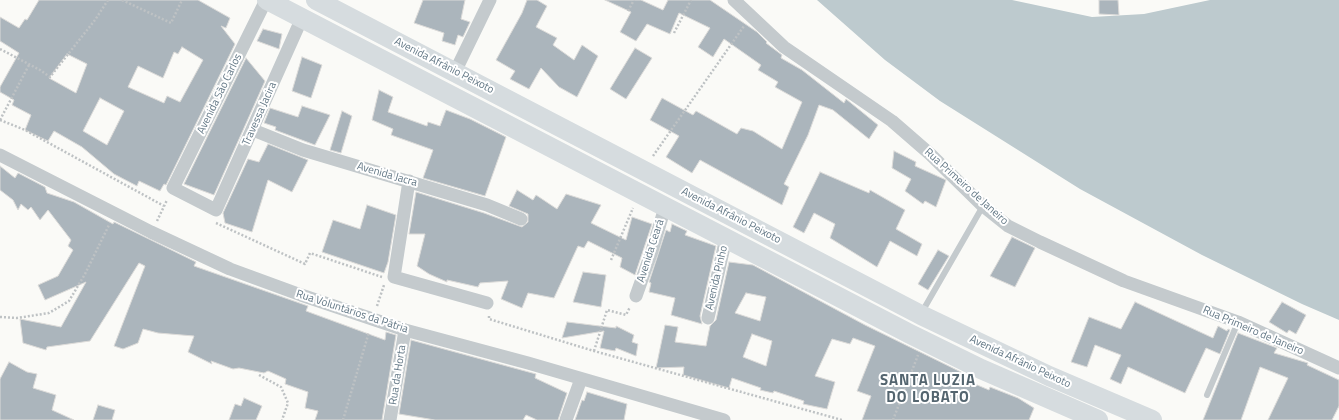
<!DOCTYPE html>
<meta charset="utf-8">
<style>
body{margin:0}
canvas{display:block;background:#fafaf7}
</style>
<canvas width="1339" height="420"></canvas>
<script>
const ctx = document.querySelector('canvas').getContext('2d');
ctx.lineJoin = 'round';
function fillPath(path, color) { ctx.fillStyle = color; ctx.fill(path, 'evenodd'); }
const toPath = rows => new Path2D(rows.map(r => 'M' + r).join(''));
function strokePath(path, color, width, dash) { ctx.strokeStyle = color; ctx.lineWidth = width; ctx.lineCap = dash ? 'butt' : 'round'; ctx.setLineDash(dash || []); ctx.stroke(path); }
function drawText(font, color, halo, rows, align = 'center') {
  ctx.font = font + ' "Titillium Web",sans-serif'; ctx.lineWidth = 4; ctx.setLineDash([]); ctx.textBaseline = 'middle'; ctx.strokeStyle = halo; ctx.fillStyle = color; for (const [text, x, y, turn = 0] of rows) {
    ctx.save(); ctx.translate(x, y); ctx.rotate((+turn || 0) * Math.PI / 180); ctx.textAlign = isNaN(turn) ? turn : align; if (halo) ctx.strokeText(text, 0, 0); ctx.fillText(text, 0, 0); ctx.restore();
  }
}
fillPath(toPath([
 [817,0,1012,0,1092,17,1144,14,1210,0,1339,0,1339,320,1302,304,1202,255,1080,189,940,101,885,60]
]), '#bdcace');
const building = toPath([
 [39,0,198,0,230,18,226,28,221,26,235,44,166,185,164,184,160,191,139,181,137,186,114,174,82,147,54,131,48,141,25,130,31,115,12,105,14,100,0,92,0,87,19,53,0,41,0,17,19,28,25,19,27,20,39,0],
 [182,47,203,60,180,102,167,96,164,103,128,87,138,66,163,78,174,52,178,54,182,47],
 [67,54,87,64,76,93,49,78,67,54],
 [100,98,124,111,107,145,83,131,100,98],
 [423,0,465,0,461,19,470,22,463,37,458,35,455,45,442,41,444,33,414,23,423,0],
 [527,0,537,0,547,6,536,27,557,38,553,45,574,60,582,45,598,56,577,97,559,87,541,68,529,89,510,79,515,71,496,60,522,13,527,0],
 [605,0,641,0,663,10,668,0,710,0,757,32,767,42,766,43,782,55,781,58,802,70,844,103,846,99,878,125,869,139,833,110,819,105,808,135,784,184,789,187,782,205,700,160,692,173,666,157,679,136,650,120,662,98,693,115,696,111,737,134,741,128,753,131,782,149,802,102,775,87,778,82,758,70,761,65,724,39,713,57,698,47,710,28,679,13,670,34,647,24,636,41,620,32,631,12,605,0],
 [1099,0,1118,0,1119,15,1099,14,1099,0],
 [263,29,282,34,279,49,257,41,263,29],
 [635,48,652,58,626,99,610,89,635,48],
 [302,57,322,65,311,98,292,91,302,57],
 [246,58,265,81,214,195,184,184,246,58],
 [379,90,393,97,388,112,427,126,428,122,440,126,446,110,470,119,506,137,485,196,423,178,433,150,391,135,393,129,372,120,379,90],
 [302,106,330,115,315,145,275,130,276,127,264,123,270,108,298,117,302,106],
 [342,111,352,116,341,153,330,150,342,111],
 [268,144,308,160,292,192,268,180,252,232,225,223,223,213,248,159,259,162,268,144],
 [894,151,916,162,915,166,946,180,936,207,925,201,923,204,905,191,911,179,892,168,894,151],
 [0,166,15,178,18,173,45,187,47,193,74,202,113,224,114,222,196,262,194,266,308,306,306,311,385,340,386,332,396,335,382,420,315,420,318,411,305,408,308,392,285,384,286,379,268,371,264,373,239,368,233,369,211,361,212,364,188,352,194,336,158,333,143,329,138,343,123,349,114,346,145,266,139,263,90,341,47,347,46,350,23,343,20,319,61,327,86,282,45,300,38,285,58,276,73,250,68,246,71,240,48,210,40,220,31,207,28,210,21,204,18,210,13,200,0,190,0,166],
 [820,172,869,193,870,190,905,210,896,229,922,244,917,256,890,241,877,267,830,238,835,224,814,213,804,233,793,227,820,172],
 [517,190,533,200,536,195,557,209,566,194,601,205,591,223,626,240,632,217,652,224,635,275,620,267,622,258,588,241,584,248,578,246,554,298,528,293,522,308,501,299,508,281,480,283,478,287,447,280,447,282,429,274,417,266,425,234,409,234,416,192,484,213,522,227,528,222,528,214,509,206,517,190],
 [367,205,396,215,388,262,384,273,322,252,333,220,360,229,367,205],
 [672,224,687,231,685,235,716,246,700,316,702,324,671,315,675,298,649,292,651,283,649,282,666,230,670,232,672,224],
 [1012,237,1035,248,1015,287,990,276,1012,237],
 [938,250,949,256,928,290,918,284,938,250],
 [729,262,753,265,865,325,965,374,963,379,989,390,990,387,1018,398,1034,408,1029,420,862,420,871,396,857,391,875,346,853,338,850,344,832,339,815,376,835,382,827,409,803,404,804,401,774,391,773,393,760,390,761,388,732,378,729,388,683,375,684,367,656,368,665,325,678,327,675,342,706,346,710,326,716,320,729,262],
 [746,293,766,297,760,321,735,313,746,293],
 [752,334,772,341,766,366,743,357,752,334],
 [583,272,606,275,601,307,573,302,583,272],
 [1135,302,1213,338,1218,326,1227,331,1228,329,1230,330,1220,354,1206,348,1185,393,1128,367,1121,384,1110,379,1121,355,1095,345,1087,367,1071,362,1089,317,1121,329,1135,302],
 [1282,302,1306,315,1296,334,1289,330,1287,333,1269,322,1282,302],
 [567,322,616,328,616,326,634,335,632,342,638,344,636,356,616,348,615,351,600,348,604,331,562,338,567,322],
 [1238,333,1277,348,1274,353,1308,363,1307,365,1339,380,1339,406,1332,420,1268,420,1288,378,1260,367,1241,420,1203,420,1238,333],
 [411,340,536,374,535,378,567,393,558,420,537,420,526,415,523,420,435,420,399,414,411,340],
 [9,362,27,372,37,374,33,388,56,395,52,410,74,420,0,420,0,379,9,362],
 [587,392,627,404,624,420,575,420,582,400,584,401,587,392],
 [244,398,262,406,256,420,229,420,235,404,241,406,244,398],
 [98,405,115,410,112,420,93,420,98,405]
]);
fillPath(building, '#abb5bc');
strokePath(building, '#dcdbd9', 1);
strokePath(toPath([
 [122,0,171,23,182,0],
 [628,11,634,0],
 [674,33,691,0],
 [0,49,40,70,50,77,95,20,108,0],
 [0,120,25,130,164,206],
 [0,120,29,65],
 [653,156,744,26],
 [157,221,167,200],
 [216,223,305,264,310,253,382,277],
 [611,260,633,208],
 [377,306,384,285],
 [489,316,489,319,594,351,842,420],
 [0,317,17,318,49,313,69,301,85,274,109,225],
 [594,351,607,310,626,315,630,307],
 [259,375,281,387,288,403,282,420],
 [343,420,369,332],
 [893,420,918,355]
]), '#bec2c4', 2.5, [2, 2]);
strokePath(toPath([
 [922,312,983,206],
 [1207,395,1238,322]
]), '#c4cacd', 6);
strokePath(toPath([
 [266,0,173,188,216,210,302,18],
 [734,0,784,47,892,121,930,154,983,206,1008,226,1040,242,1124,281,1238,322,1339,368],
 [455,72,490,0],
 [253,130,303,150,487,205,521,219],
 [0,155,151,232,230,269,301,295,405,330,528,363,724,420],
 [409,181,394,277,487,303],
 [636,296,652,251,665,207],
 [708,318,726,238],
 [390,420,405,330],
 [566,420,581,379]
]), '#c4cacd', 13);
strokePath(toPath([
 [267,0,910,334,981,369,1098,420],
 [316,0,921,315,1049,376,1152,420]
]), '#d6dcdf', 20);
drawText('11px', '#627785', '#fff', [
 ["Avenida Afrânio Peixoto",444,66,27],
 ["Avenida São Carlos",220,94,-64],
 ["Travessa Jacira",260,114,-66],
 ["Avenida Jacra",387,175,16],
 ["Rua Primeiro de Janeiro",966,187,42],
 ["Avenida Afrânio Peixoto",731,216,27],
 ["Avenida Ceará",651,251,-72],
 ["Avenida Pinho",717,278,-77],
 ["Rua Voluntários da Pátria",352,312,18],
 ["Rua Primeiro de Janeiro",1253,331,23],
 ["Avenida Afrânio Peixoto",1020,362,25],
 ["Rua da Horta",398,375,-81]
]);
ctx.letterSpacing = '1px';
drawText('bold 15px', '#54656f', '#fff', [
 ["SANTA LUZIA",928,381],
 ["DO LOBATO",928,398]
]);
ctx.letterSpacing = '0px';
</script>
